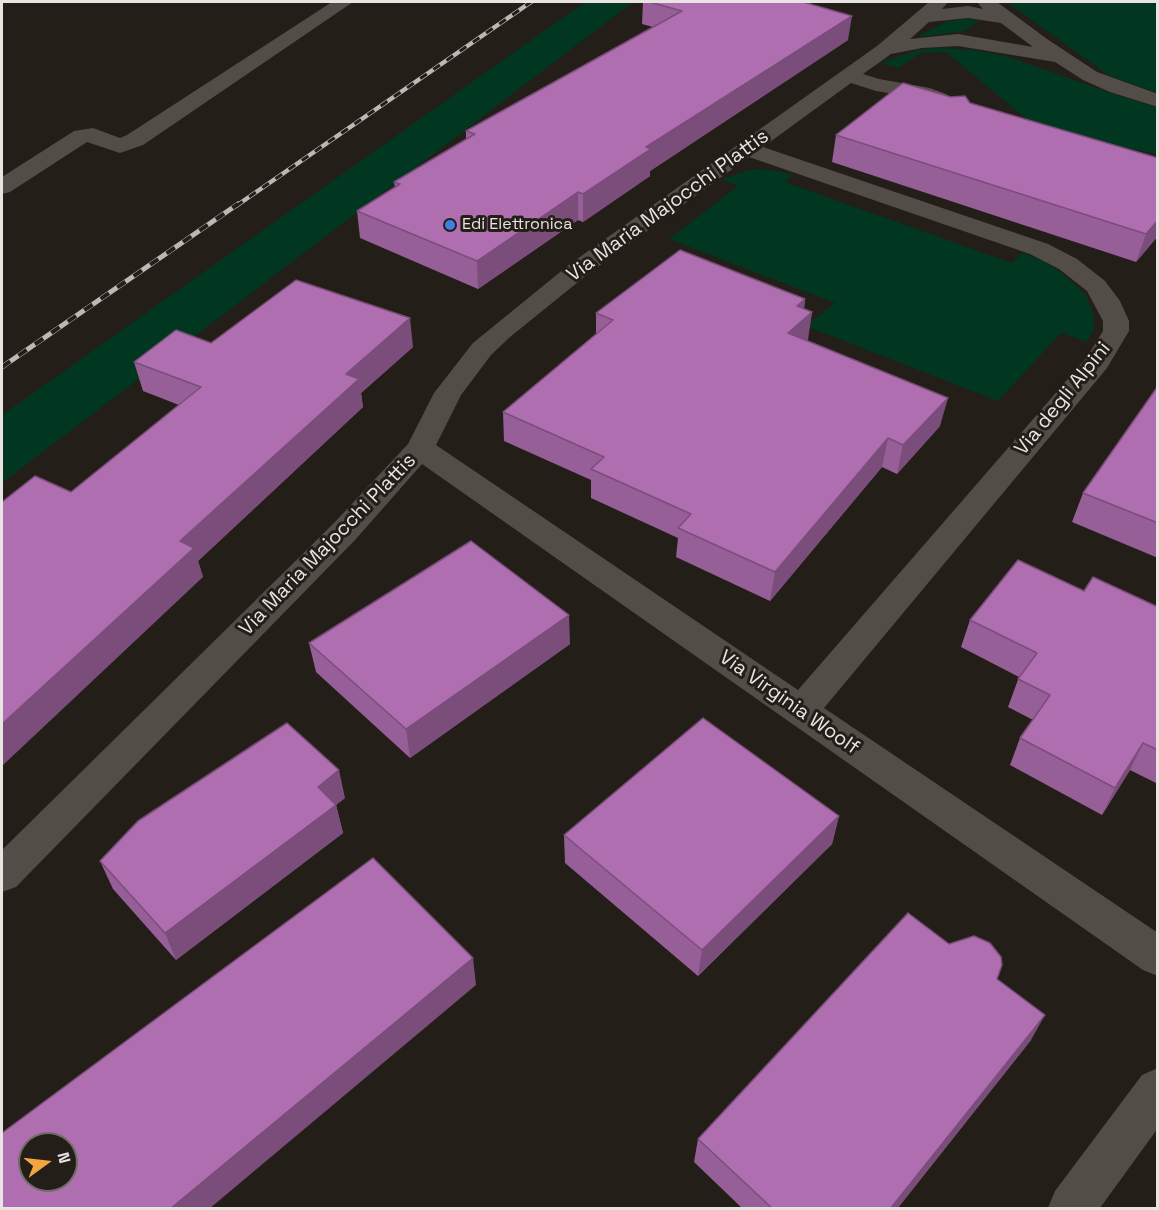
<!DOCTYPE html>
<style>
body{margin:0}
#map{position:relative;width:1159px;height:1210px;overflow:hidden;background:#241e19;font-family:"Space Grotesk",sans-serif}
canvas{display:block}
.frame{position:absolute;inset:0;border:3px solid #e8e4e1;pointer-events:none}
.north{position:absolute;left:18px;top:1132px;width:60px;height:60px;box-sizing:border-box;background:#241e19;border:2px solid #726d69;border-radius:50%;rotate:75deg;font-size:16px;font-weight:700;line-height:24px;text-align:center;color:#e8e4e1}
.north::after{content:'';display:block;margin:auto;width:21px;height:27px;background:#f2a541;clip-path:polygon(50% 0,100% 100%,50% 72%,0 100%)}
</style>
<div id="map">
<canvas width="1159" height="1210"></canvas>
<div class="frame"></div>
<div class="north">N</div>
</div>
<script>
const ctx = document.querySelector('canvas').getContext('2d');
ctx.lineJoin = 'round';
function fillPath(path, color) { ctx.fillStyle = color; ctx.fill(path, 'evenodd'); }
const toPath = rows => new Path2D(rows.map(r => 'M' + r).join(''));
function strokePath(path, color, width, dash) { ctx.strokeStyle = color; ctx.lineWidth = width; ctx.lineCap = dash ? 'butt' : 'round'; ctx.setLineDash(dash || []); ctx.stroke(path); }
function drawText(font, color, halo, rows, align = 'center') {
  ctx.font = font + ' "Space Grotesk",sans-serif'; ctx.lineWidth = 6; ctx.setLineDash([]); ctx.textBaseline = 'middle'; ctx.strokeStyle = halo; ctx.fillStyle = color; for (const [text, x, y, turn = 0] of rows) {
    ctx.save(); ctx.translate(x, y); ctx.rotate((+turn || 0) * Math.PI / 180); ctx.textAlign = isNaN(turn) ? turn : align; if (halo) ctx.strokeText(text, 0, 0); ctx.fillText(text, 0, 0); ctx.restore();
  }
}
fillPath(toPath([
 [585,2,633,2,2,483,2,415],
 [1007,2,1157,2,1157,93,1108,75],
 [965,19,980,20,965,31,917,37,948,21],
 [939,48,972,50,1006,56,1116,95,1157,107,1157,154,1041,131,946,52,921,53,898,68,881,63,917,50],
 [754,169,773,170,793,175,785,182,1012,263,1022,253,1039,259,1059,271,1086,295,1094,314,1094,329,1087,342,1061,333,998,401,806,326,835,303,669,239,738,186,721,179]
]), '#013621');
fillPath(toPath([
 [332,2,353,2,143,145,120,153,87,142,10,192,2,194,2,177,74,131,93,128,120,138,127,135,332,2],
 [929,2,948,2,942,9,968,6,983,9,977,2,997,2,1047,39,1097,72,1158,94,1158,107,1110,92,1083,80,1055,62,958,46,922,48,891,54,863,74,879,79,930,88,946,94,949,98,946,102,939,104,919,98,876,91,851,83,763,147,1048,244,1077,259,1105,281,1120,301,1129,321,1129,331,1107,368,824,708,1158,933,1158,976,1143,970,422,464,355,540,16,887,2,892,2,850,333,524,408,444,434,393,473,343,570,264,877,46,929,2],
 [968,18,1001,23,1033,47,958,34,910,39,929,22,968,18],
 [749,157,1030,254,1059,269,1087,291,1103,321,1103,331,1087,357,798,690,436,445,461,395,491,355,510,337,588,274,749,157],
 [1158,1068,1158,1128,1100,1208,1048,1208,1055,1191,1142,1075,1158,1068]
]), '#534d47');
const railFar1 = toPath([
 [236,206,531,2]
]);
const rail = toPath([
 [2,367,238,204]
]);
strokePath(railFar1, '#bcb8b4', 4.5);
strokePath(rail, '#bcb8b4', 5);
strokePath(railFar1, '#241e19', 3, [8]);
strokePath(rail, '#241e19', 4, [10]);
fillPath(toPath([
 [643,2,803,2,848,40,650,171,650,176,583,222,578,220,478,289,360,238,357,211,395,188,394,182,466,139,466,131,653,27,642,24],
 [970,103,1158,158,1158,236,1136,262,832,162,836,135],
 [805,299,804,309,812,312,807,341,940,426,897,474,882,467,770,601,676,557,678,538,591,498,591,480,504,441,503,412,596,334,596,313],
 [413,347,361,393,363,407,198,561,203,577,71,492,179,405,143,391,134,362],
 [1158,386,1158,558,1072,522,1083,493],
 [1084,591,1158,607,1158,784,1130,770,1102,815,1010,765,1020,738,1033,720,1008,707,1019,677,961,647,970,620],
 [309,643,570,644,410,758,316,672],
 [345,798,336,805,343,833,176,960,113,889,100,861],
 [839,816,832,844,698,976,565,863,564,835],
 [997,979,1031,1040,897,1209,743,1209,694,1162,698,1139]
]), '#965f97');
fillPath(toPath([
 [852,16,848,40,650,171,650,176,583,222,583,194,646,147],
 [578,192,578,220,478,289,477,261],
 [1158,220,1158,236,1136,262,1146,234],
 [805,299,802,321,812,312,808,340,784,361,788,333,797,306],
 [410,318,413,347,361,393,363,407,198,561,203,577,2,766,2,724,180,541,346,374],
 [948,398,940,426,897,474,903,445],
 [888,438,882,467,770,601,775,572],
 [569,615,570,644,410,758,406,729],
 [1143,743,1130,770,1102,815,1115,788],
 [339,770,345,798,336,805,343,833,176,960,165,933,318,787],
 [839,816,832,844,698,976,702,950],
 [473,958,476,985,209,1209,170,1209],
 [1045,1015,1031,1040,897,1209,890,1209]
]), '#7a4d7b');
const building = toPath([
 [650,2,803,2,852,16,646,147,651,149,583,194,578,192,477,261,357,211,400,184,394,182,475,134,466,131,682,11,650,2],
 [903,83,951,97,965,96,970,103,1158,158,1158,220,1146,234,836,135,903,83],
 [680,250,805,299,797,306,812,312,788,333,948,398,903,445,888,438,775,572,678,528,691,514,591,469,604,457,503,412,613,320,596,313,680,250],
 [296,280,410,318,346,374,359,379,180,541,194,548,2,724,2,502,35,476,71,492,201,387,134,362,176,330,211,343,296,280],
 [1158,386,1158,523,1083,493,1158,386],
 [471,541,569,615,406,729,309,643,471,541],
 [1018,560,1084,591,1093,577,1158,607,1158,750,1143,743,1115,788,1020,738,1050,695,1018,679,1037,653,970,620,1018,560],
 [703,718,839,816,702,950,564,835,703,718],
 [287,723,339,770,318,787,336,805,165,933,100,861,138,821,287,723],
 [373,858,473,958,170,1209,2,1209,2,1133,373,858],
 [30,1144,66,1144,66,1180,30,1180,30,1144],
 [908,913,949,944,974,936,990,943,1001,957,1002,965,997,979,1045,1015,890,1209,773,1209,698,1139,908,913]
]);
fillPath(building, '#af6eb0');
strokePath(building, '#7a4d7b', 1.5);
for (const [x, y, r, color] of [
 [450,225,6,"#3f7fe0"]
]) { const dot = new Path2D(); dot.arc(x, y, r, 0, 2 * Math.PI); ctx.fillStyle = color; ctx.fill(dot); strokePath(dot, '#241e19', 2); }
drawText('16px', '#e8e4e1', '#241e19', [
 ["Edi Elettronica",462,225]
], 'left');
drawText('20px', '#e8e4e1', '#241e19', [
 ["Via Maria Majocchi Plattis",668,206,-36],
 ["Via degli Alpini",1063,399,-51],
 ["Via Maria Majocchi Plattis",328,545,-46],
 ["Via Virginia Woolf",789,703,35]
]);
</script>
